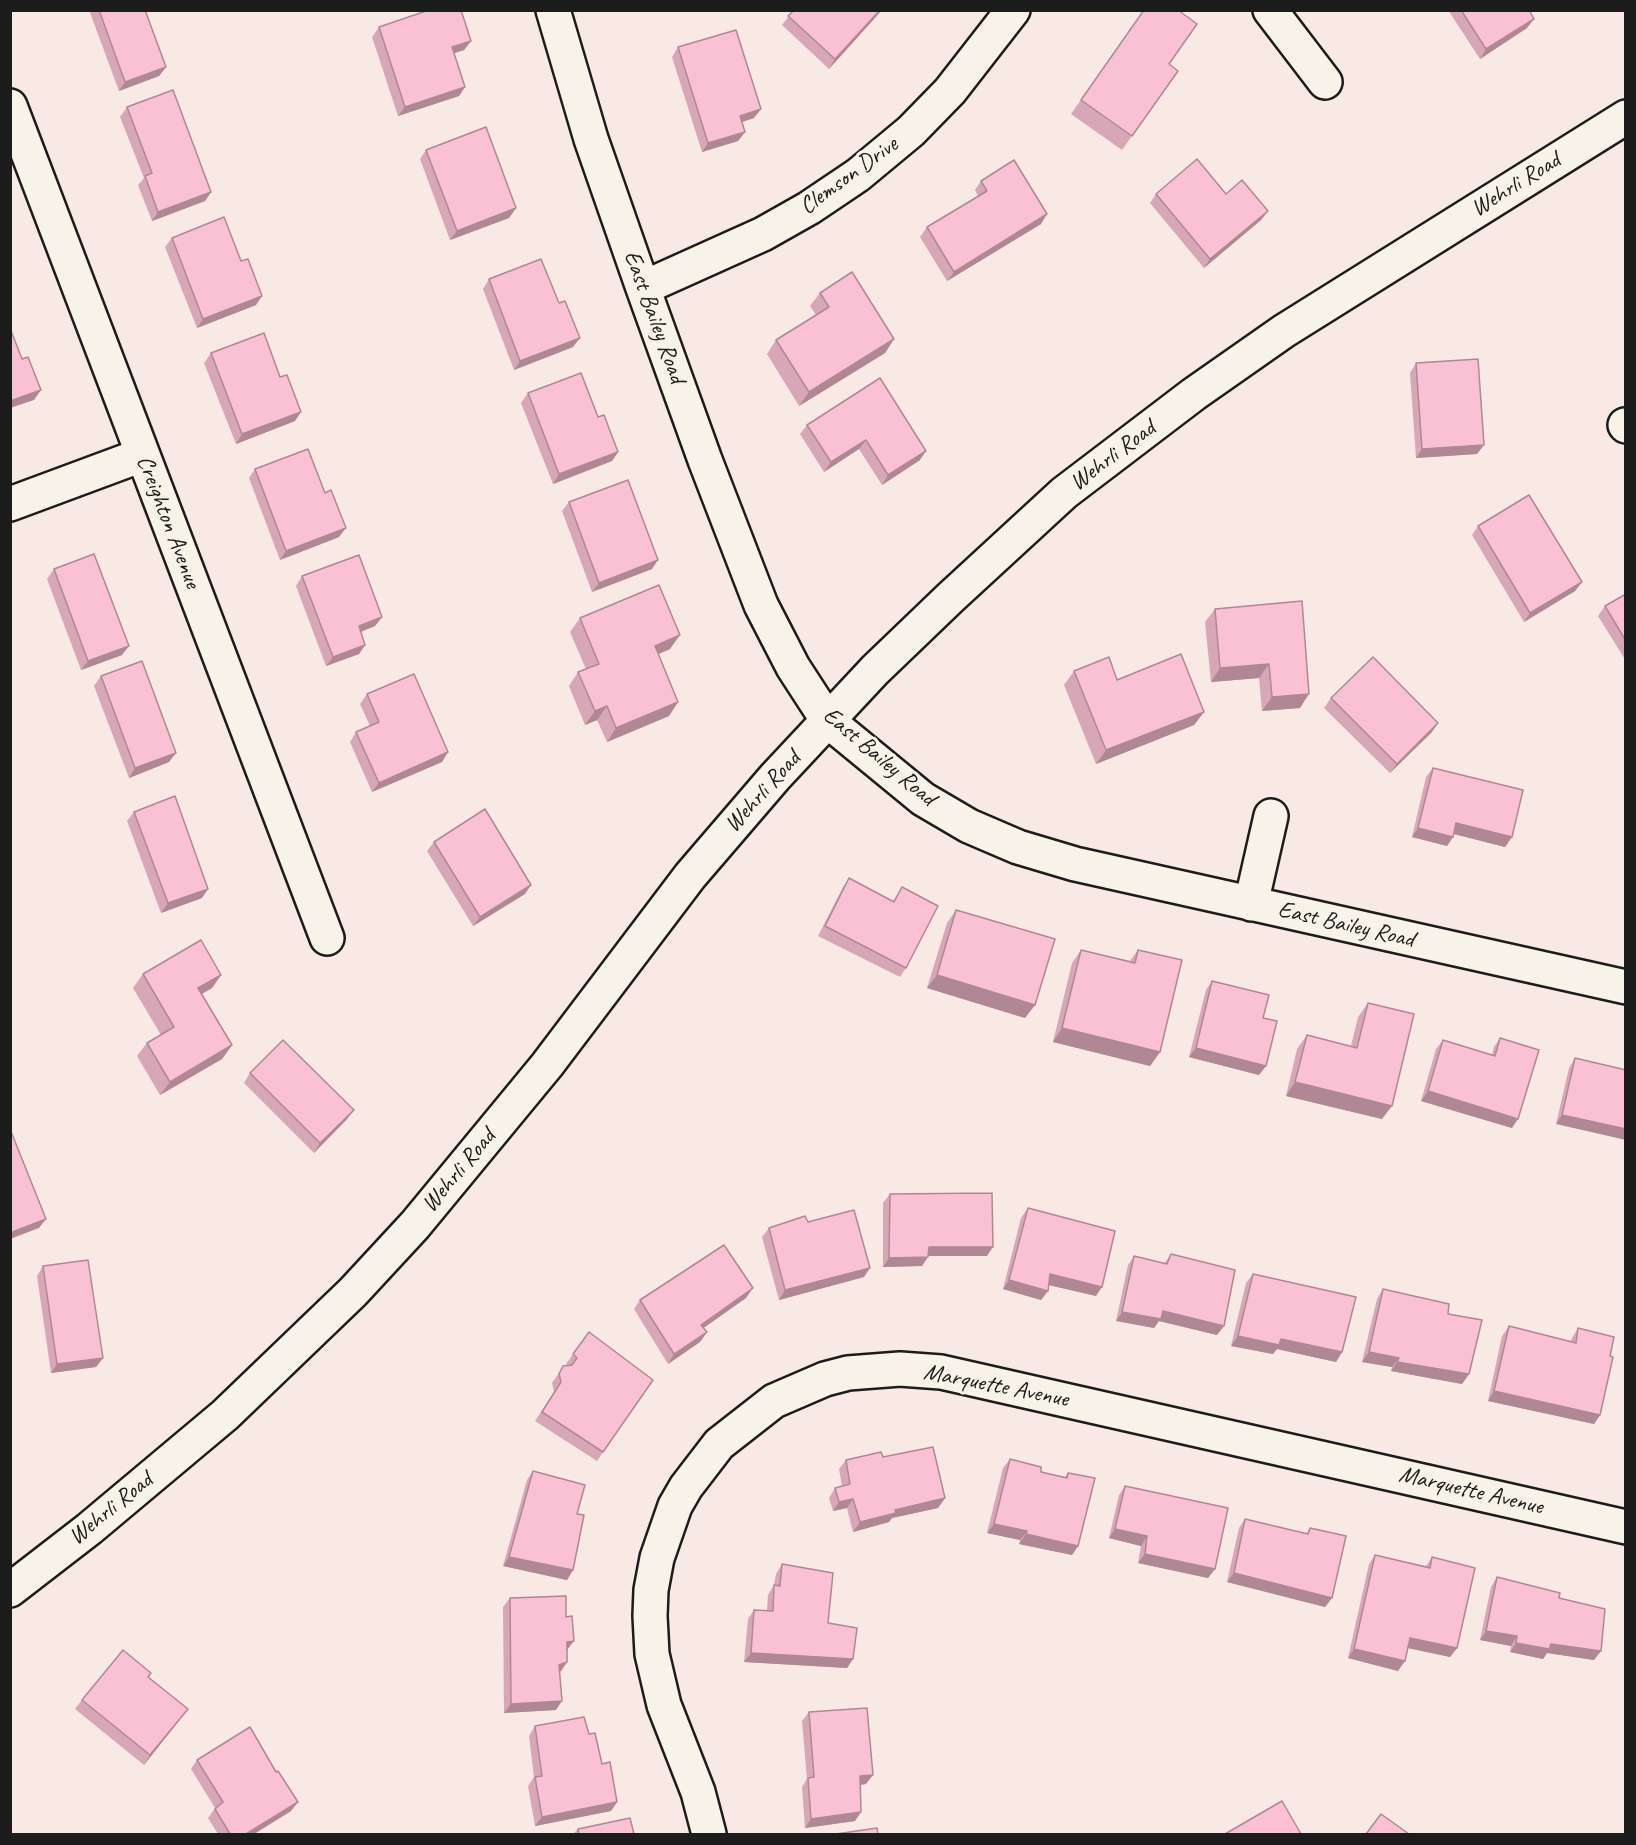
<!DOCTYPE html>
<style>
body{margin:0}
#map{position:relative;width:1636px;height:1845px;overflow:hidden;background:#f8e9e4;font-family:Caveat,sans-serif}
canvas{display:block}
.frame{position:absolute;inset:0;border:12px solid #1c1c1c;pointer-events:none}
</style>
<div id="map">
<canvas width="1636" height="1845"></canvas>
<div class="frame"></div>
</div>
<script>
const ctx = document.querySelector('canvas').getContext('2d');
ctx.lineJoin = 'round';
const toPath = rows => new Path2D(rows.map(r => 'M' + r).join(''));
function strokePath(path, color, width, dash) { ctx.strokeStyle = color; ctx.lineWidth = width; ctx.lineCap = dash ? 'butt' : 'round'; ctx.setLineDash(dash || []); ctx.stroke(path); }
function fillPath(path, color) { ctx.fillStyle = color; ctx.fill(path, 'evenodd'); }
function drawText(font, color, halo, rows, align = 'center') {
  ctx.font = font + ' Caveat,sans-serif'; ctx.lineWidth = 6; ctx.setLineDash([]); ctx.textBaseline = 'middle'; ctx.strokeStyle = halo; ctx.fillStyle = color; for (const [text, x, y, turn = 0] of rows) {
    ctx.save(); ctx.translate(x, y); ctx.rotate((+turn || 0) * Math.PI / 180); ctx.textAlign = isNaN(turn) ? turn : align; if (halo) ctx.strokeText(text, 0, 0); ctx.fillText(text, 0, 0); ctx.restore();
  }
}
const minor = toPath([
 [553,10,591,139,643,288,705,460,761,605,793,667,828,721,923,799,969,826,1018,847,1075,864,1626,987],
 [1270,10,1325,82],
 [10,106,327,938],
 [643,288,763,234,809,208,858,175,911,131,950,91,1013,10],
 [1625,425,1626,426],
 [10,504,142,455],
 [1251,904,1271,816],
 [10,1590,89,1529,225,1415,353,1292,415,1225,547,1065,690,876,775,777,875,670,950,598,1064,493,1194,394,1284,331,1626,117],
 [709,1834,698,1792,664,1705,652,1654,650,1616,651,1590,657,1558,675,1506,686,1487,719,1444,774,1401,825,1379,848,1373,900,1369,941,1372,1626,1527]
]);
strokePath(minor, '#1c1c1c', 38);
strokePath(minor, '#f7f3e8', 33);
fillPath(toPath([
 [89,10,145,10,166,67,159,76,119,91],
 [794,10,882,10,829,69,782,25],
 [1144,10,1169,64,1178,71,1122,150,1071,114],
 [1448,10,1529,10,1527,28,1480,59],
 [379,27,471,41,464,50,454,53,465,87,459,96,398,116,372,37],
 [678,47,754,118,742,122,745,132,738,141,702,152,672,57],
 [127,107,211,192,205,201,152,221,138,185,144,178,120,117],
 [426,150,516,208,509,218,450,240,420,159],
 [981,181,1041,224,947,281,920,237,927,227,978,196,975,190],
 [1156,194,1226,194,1268,211,1261,220,1204,268,1150,203],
 [172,238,256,305,197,328,165,247],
 [489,279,573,347,514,370,483,289],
 [820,293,894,339,885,353,799,406,767,354,776,340,816,315,810,306],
 [211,353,295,421,236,444,204,363],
 [1416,363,1477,454,1416,458,1410,373],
 [880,378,920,460,882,485,859,449,824,472,800,434,807,425],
 [528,393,598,417,618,452,612,461,553,484,521,403],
 [255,469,339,537,280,560,249,478],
 [569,502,652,569,592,592,562,511],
 [1478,526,1582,582,1575,591,1524,622,1472,535],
 [54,569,122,655,81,670,47,579],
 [302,576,382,617,375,626,361,632,365,645,359,654,326,666,296,586],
 [1626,594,1626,661,1598,616,1605,606],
 [1302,601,1300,708,1262,711,1259,678,1211,682,1205,622,1215,609],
 [580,618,670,649,658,654,678,702,669,716,607,742,597,720,585,725,569,686,578,672,586,669,570,632],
 [1074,671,1117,680,1204,712,1194,725,1096,764,1064,685],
 [101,676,169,762,129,778,94,686],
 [367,694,448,752,442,762,372,792,350,742,356,732,370,726,360,704],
 [1331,698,1432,732,1390,773,1324,708],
 [1433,768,1512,837,1505,847,1454,834,1453,837,1447,846,1412,837,1426,777],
 [134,812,202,898,161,913,127,821],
 [434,842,525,894,473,926,427,851],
 [849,878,893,901,902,887,906,968,900,977,818,936,843,887],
 [956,910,1035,1005,1025,1018,927,988,947,923],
 [1081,950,1130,961,1138,950,1160,1052,1150,1066,1053,1042,1072,963],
 [143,974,221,975,212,988,202,994,232,1045,222,1059,160,1095,137,1056,147,1043,161,1035,133,988],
 [1212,981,1263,1018,1259,1075,1189,1057,1206,990],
 [1368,1003,1382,1119,1286,1096,1297,1049,1307,1035,1351,1046,1358,1017],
 [1500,1038,1512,1128,1421,1101,1436,1049,1443,1040,1492,1055,1494,1047],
 [1575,1058,1626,1070,1556,1124,1569,1068],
 [250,1073,347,1119,314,1153,244,1083],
 [890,1194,987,1256,928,1256,922,1266,883,1267,883,1203],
 [1028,1208,1096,1296,1049,1285,1048,1291,1041,1300,1003,1289,1021,1218],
 [808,1222,864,1277,779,1300,762,1237,769,1228],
 [1171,1254,1224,1326,1217,1335,1159,1321,1154,1328,1116,1321,1128,1265,1134,1256,1164,1264],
 [43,1266,103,1358,96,1367,51,1373,37,1276],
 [1253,1274,1342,1352,1336,1362,1277,1349,1273,1354,1231,1346,1246,1283],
 [1383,1289,1448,1314,1469,1374,1462,1384,1391,1371,1392,1367,1362,1362,1377,1299],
 [746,1298,703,1328,707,1332,700,1342,668,1364,634,1309,640,1300],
 [1509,1326,1571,1341,1572,1338,1578,1328,1600,1415,1594,1424,1488,1401,1502,1336],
 [589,1332,653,1380,597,1461,535,1421,554,1392,552,1383,557,1376,563,1366,569,1366,566,1364],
 [883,1457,945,1498,938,1508,892,1518,889,1522,853,1532,847,1508,833,1511,829,1498,835,1488,842,1486,839,1469,846,1460],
 [1010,1459,1041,1472,1065,1477,1068,1473,1078,1546,1072,1555,1019,1544,1020,1540,987,1533,1003,1468],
 [533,1471,577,1514,573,1570,567,1580,503,1566,527,1480],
 [1125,1486,1215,1569,1208,1578,1138,1563,1141,1546,1109,1538,1119,1495],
 [1245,1519,1306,1534,1310,1528,1332,1598,1325,1607,1227,1582,1239,1528],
 [1375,1555,1426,1566,1432,1557,1457,1648,1450,1657,1408,1648,1398,1671,1348,1658,1369,1564],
 [782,1564,828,1623,853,1659,847,1668,744,1662,748,1619,754,1610,767,1610,768,1595,774,1585,776,1574],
 [1497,1577,1559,1598,1594,1660,1547,1653,1543,1659,1510,1652,1511,1646,1480,1640,1491,1587],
 [510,1598,567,1650,567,1662,560,1672,556,1710,504,1713,503,1607],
 [82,1700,181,1718,144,1765,75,1709],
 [809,1712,866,1784,860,1785,855,1821,805,1828,802,1787,807,1779,802,1721],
 [535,1726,589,1734,617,1802,611,1811,535,1826,528,1786,534,1777,529,1736],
 [197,1760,291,1811,254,1834,218,1834,208,1818,215,1808,191,1769],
 [578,1829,634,1834,573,1834]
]), '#d7a6b7');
fillPath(toPath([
 [880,10,882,10,829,69,835,59],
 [1534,19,1527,28,1480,59,1486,49],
 [471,41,464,50,445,56,452,47],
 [166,67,159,76,119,91,125,82],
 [465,87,459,96,398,116,405,107],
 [761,109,754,118,733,125,740,116],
 [745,132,738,141,702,152,708,143],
 [211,192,205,201,152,221,158,212],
 [516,208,509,218,450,240,457,231],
 [1268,211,1261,220,1204,268,1210,259],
 [1047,214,1041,224,947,281,954,272],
 [262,296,256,305,197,328,203,319],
 [580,338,573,347,514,370,520,361],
 [894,339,885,353,799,406,809,392],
 [41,390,34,400,10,408,10,401],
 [301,412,295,421,236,444,242,434],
 [866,440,859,449,824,472,831,462],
 [1484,445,1477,454,1416,458,1422,449],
 [926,451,920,460,882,485,888,475],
 [618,452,612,461,553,484,559,474],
 [346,528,339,537,280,560,286,551],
 [658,560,652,569,592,592,599,583],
 [1582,582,1575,591,1524,622,1530,613],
 [382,617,375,626,352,635,359,626],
 [680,635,670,649,645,660,655,646],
 [365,645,359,654,326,666,333,657],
 [129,646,122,655,81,670,88,661],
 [1269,664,1259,678,1211,682,1220,668],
 [1309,694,1300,708,1262,711,1272,697],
 [678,702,669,716,607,742,616,728],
 [607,706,597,720,585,725,595,711],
 [1204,712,1194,725,1096,764,1106,750],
 [1438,723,1432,732,1390,773,1397,764],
 [448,752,442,762,372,792,379,783],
 [176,753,169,762,129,778,135,768],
 [1456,823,1512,837,1505,847,1450,833],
 [1418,828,1453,837,1447,846,1412,837],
 [531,885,525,894,473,926,480,917],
 [208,889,202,898,161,913,168,903],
 [221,975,212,988,189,1001,198,988],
 [937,975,1035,1005,1025,1018,927,988],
 [1062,1028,1160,1052,1150,1066,1053,1042],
 [232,1045,222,1059,160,1095,170,1082],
 [1196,1048,1266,1066,1259,1075,1189,1057],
 [1295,1082,1392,1106,1382,1119,1286,1096],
 [1428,1091,1518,1119,1512,1128,1421,1101],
 [354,1110,347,1119,314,1153,320,1143],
 [1562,1115,1626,1129,1626,1140,1556,1124],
 [46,1219,39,1228,10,1239,10,1233],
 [929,1247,993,1247,987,1256,923,1256],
 [928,1257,922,1266,883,1267,889,1258],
 [870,1268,864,1277,779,1300,785,1290],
 [1050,1274,1102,1287,1096,1296,1044,1284],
 [1009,1280,1048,1291,1041,1300,1003,1289],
 [753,1288,746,1298,695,1334,701,1325],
 [1163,1311,1224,1326,1217,1335,1159,1321,1154,1328,1116,1321,1122,1312],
 [707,1332,700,1342,668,1364,674,1354],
 [1238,1336,1281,1339,1342,1352,1336,1362,1277,1349,1273,1354,1231,1346],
 [1369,1352,1399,1358,1392,1367,1362,1362],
 [103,1358,96,1367,51,1373,57,1364],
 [1397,1362,1469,1374,1462,1384,1391,1371],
 [1494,1391,1600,1415,1594,1424,1488,1401],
 [945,1498,938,1508,892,1518,889,1522,853,1532,860,1522,895,1510],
 [853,1499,847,1508,833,1511,839,1502],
 [994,1524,1027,1531,1020,1540,987,1533],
 [1115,1529,1147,1536,1141,1546,1109,1538],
 [1026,1534,1078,1546,1072,1555,1019,1544],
 [1145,1554,1215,1569,1208,1578,1138,1563],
 [509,1557,573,1570,567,1580,503,1566],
 [1234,1573,1332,1598,1325,1607,1227,1582],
 [1486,1631,1517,1636,1511,1646,1480,1640],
 [1410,1638,1457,1648,1450,1657,1403,1647],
 [574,1641,567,1650,567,1642],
 [1516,1643,1551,1644,1601,1651,1594,1660,1547,1653,1543,1659,1510,1652],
 [1354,1649,1405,1661,1398,1671,1348,1658],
 [751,1653,853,1659,847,1668,744,1662],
 [567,1662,561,1671,553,1674,559,1665],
 [562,1701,556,1710,504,1713,511,1704],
 [188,1709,181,1718,144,1765,150,1755],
 [873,1775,866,1784,853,1786,860,1776],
 [298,1802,291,1811,254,1834,246,1834],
 [617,1802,611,1811,535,1826,542,1817],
 [861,1812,855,1821,805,1828,811,1819]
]), '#af8795');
const building = toPath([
 [99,10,145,10,166,67,125,82,99,10],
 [429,10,461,10,471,41,452,47,465,87,405,107,379,27,429,10],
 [794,10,880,10,835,59,788,16,794,10],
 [1144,10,1178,10,1197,24,1169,64,1178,71,1132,136,1081,100,1144,10],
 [1461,10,1529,10,1534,19,1486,49,1461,10],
 [736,30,761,109,740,116,745,132,708,143,678,47,736,30],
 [173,90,211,192,158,212,145,176,152,173,127,107,173,90],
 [486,127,516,208,457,231,426,150,486,127],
 [1197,159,1226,194,1242,180,1268,211,1210,259,1156,194,1197,159],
 [1014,160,1047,214,954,272,927,227,987,191,981,181,1014,160],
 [224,217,241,261,248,259,262,296,203,319,172,238,224,217],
 [541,259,559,303,565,301,580,338,520,361,489,279,541,259],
 [852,272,894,339,809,392,776,340,829,307,820,293,852,272],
 [10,328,22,359,28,357,41,390,10,401,10,328],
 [264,333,280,377,287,375,301,412,242,434,211,353,264,333],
 [1478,359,1484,445,1422,449,1416,363,1478,359],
 [581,373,598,417,604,415,618,452,559,474,528,393,581,373],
 [880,378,926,451,888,475,866,440,831,462,807,425,880,378],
 [308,449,325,493,331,490,346,528,286,551,255,469,308,449],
 [628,480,658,560,599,583,569,502,628,480],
 [1529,495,1582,582,1530,613,1478,526,1529,495],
 [94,554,129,646,88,661,54,569,94,554],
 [359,555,382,617,359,626,365,645,333,657,302,576,359,555],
 [659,585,680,635,655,646,678,702,616,728,607,706,595,711,578,672,599,664,580,618,659,585],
 [1626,594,1626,641,1605,606,1626,594],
 [1302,601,1309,694,1272,697,1269,664,1220,668,1215,609,1302,601],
 [1181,654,1204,712,1106,750,1074,671,1109,657,1117,680,1181,654],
 [1373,657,1438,723,1397,764,1331,698,1373,657],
 [142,661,176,753,135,768,101,676,142,661],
 [414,674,448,752,379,783,356,732,379,722,367,694,414,674],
 [1433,768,1523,790,1512,837,1456,823,1453,837,1418,828,1433,768],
 [175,796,208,889,168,903,134,812,175,796],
 [485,809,531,885,480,917,434,842,485,809],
 [849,878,894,902,902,887,938,906,906,968,825,926,849,878],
 [956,910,1055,939,1035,1005,937,975,956,910],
 [201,940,221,975,198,988,232,1045,170,1082,147,1043,174,1027,143,974,201,940],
 [1081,950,1135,963,1138,950,1182,960,1160,1052,1062,1028,1081,950],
 [1212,981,1269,995,1263,1018,1277,1021,1266,1066,1196,1048,1212,981],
 [1368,1003,1414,1014,1392,1106,1295,1082,1307,1035,1357,1048,1368,1003],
 [1500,1038,1539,1050,1518,1119,1428,1091,1443,1040,1495,1056,1500,1038],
 [283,1040,354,1110,320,1143,250,1073,283,1040],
 [1575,1058,1626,1070,1626,1129,1562,1115,1575,1058],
 [10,1129,46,1219,10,1233,10,1129],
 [992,1193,993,1247,929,1247,928,1257,889,1258,890,1194,992,1193],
 [1028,1208,1115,1231,1102,1287,1050,1274,1048,1291,1009,1280,1028,1208],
 [854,1210,870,1268,785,1290,769,1228,805,1216,808,1222,854,1210],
 [724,1245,753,1288,701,1325,707,1332,674,1354,640,1300,724,1245],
 [1171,1254,1235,1270,1224,1326,1163,1311,1161,1319,1122,1312,1134,1256,1167,1264,1171,1254],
 [88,1260,103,1358,57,1364,43,1266,88,1260],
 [1253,1274,1356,1297,1342,1352,1281,1339,1279,1345,1238,1336,1253,1274],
 [1383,1289,1449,1304,1448,1314,1482,1320,1469,1374,1397,1362,1399,1358,1369,1352,1383,1289],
 [1509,1326,1576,1343,1578,1328,1614,1337,1610,1356,1613,1357,1600,1415,1494,1391,1509,1326],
 [589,1332,653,1380,603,1452,542,1412,561,1382,559,1374,563,1366,572,1365,577,1358,573,1354,589,1332],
 [933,1447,945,1498,895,1510,896,1513,860,1522,853,1499,839,1502,835,1488,850,1484,846,1460,881,1452,883,1457,933,1447],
 [1010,1459,1041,1467,1041,1472,1067,1478,1068,1473,1095,1478,1078,1546,1026,1534,1027,1531,994,1524,1010,1459],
 [533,1471,585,1485,577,1514,584,1515,573,1570,509,1557,533,1471],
 [1125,1486,1228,1508,1215,1569,1145,1554,1147,1536,1115,1529,1125,1486],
 [1245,1519,1308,1534,1310,1528,1346,1536,1332,1598,1234,1573,1245,1519],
 [1375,1555,1430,1568,1432,1557,1475,1568,1457,1648,1410,1638,1405,1661,1354,1649,1375,1555],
 [782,1564,833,1573,828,1623,857,1628,853,1659,751,1653,754,1610,773,1611,774,1585,780,1586,782,1564],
 [1497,1577,1560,1593,1559,1598,1605,1609,1601,1651,1551,1644,1549,1649,1516,1643,1517,1636,1486,1631,1497,1577],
 [566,1596,566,1617,572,1616,574,1641,567,1642,567,1662,559,1665,562,1701,511,1704,510,1598,566,1596],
 [123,1650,151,1673,148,1677,188,1709,150,1755,82,1700,123,1650],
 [867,1708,873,1775,860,1776,861,1812,811,1819,808,1778,814,1777,809,1712,867,1708],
 [584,1717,589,1734,595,1733,602,1764,610,1762,617,1802,542,1817,535,1777,542,1776,535,1726,584,1717],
 [250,1727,276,1772,278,1771,298,1802,246,1834,230,1834,215,1809,223,1802,197,1760,250,1727],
 [1282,1801,1301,1834,1225,1834,1282,1801],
 [1381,1814,1409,1834,1366,1834,1381,1814],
 [630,1818,634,1834,579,1834,578,1829,630,1818],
 [877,1828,878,1834,836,1834,877,1828]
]);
fillPath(building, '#fac1d5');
strokePath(building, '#af8795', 1.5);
drawText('24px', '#1c1c1c', '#f7f3e8', [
 ["Clemson Drive",849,176,-36],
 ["Wehrli Road",1516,185,-32],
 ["East Bailey Road",654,317,70],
 ["Wehrli Road",1113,456,-37],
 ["Creighton Avenue",168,522,69],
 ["East Bailey Road",879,757,40],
 ["Wehrli Road",763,792,-48],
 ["East Bailey Road",1346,925,13],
 ["Wehrli Road",459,1171,-50],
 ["Marquette Avenue",996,1386,11],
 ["Marquette Avenue",1471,1491,13],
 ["Wehrli Road",111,1509,-39]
]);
</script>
